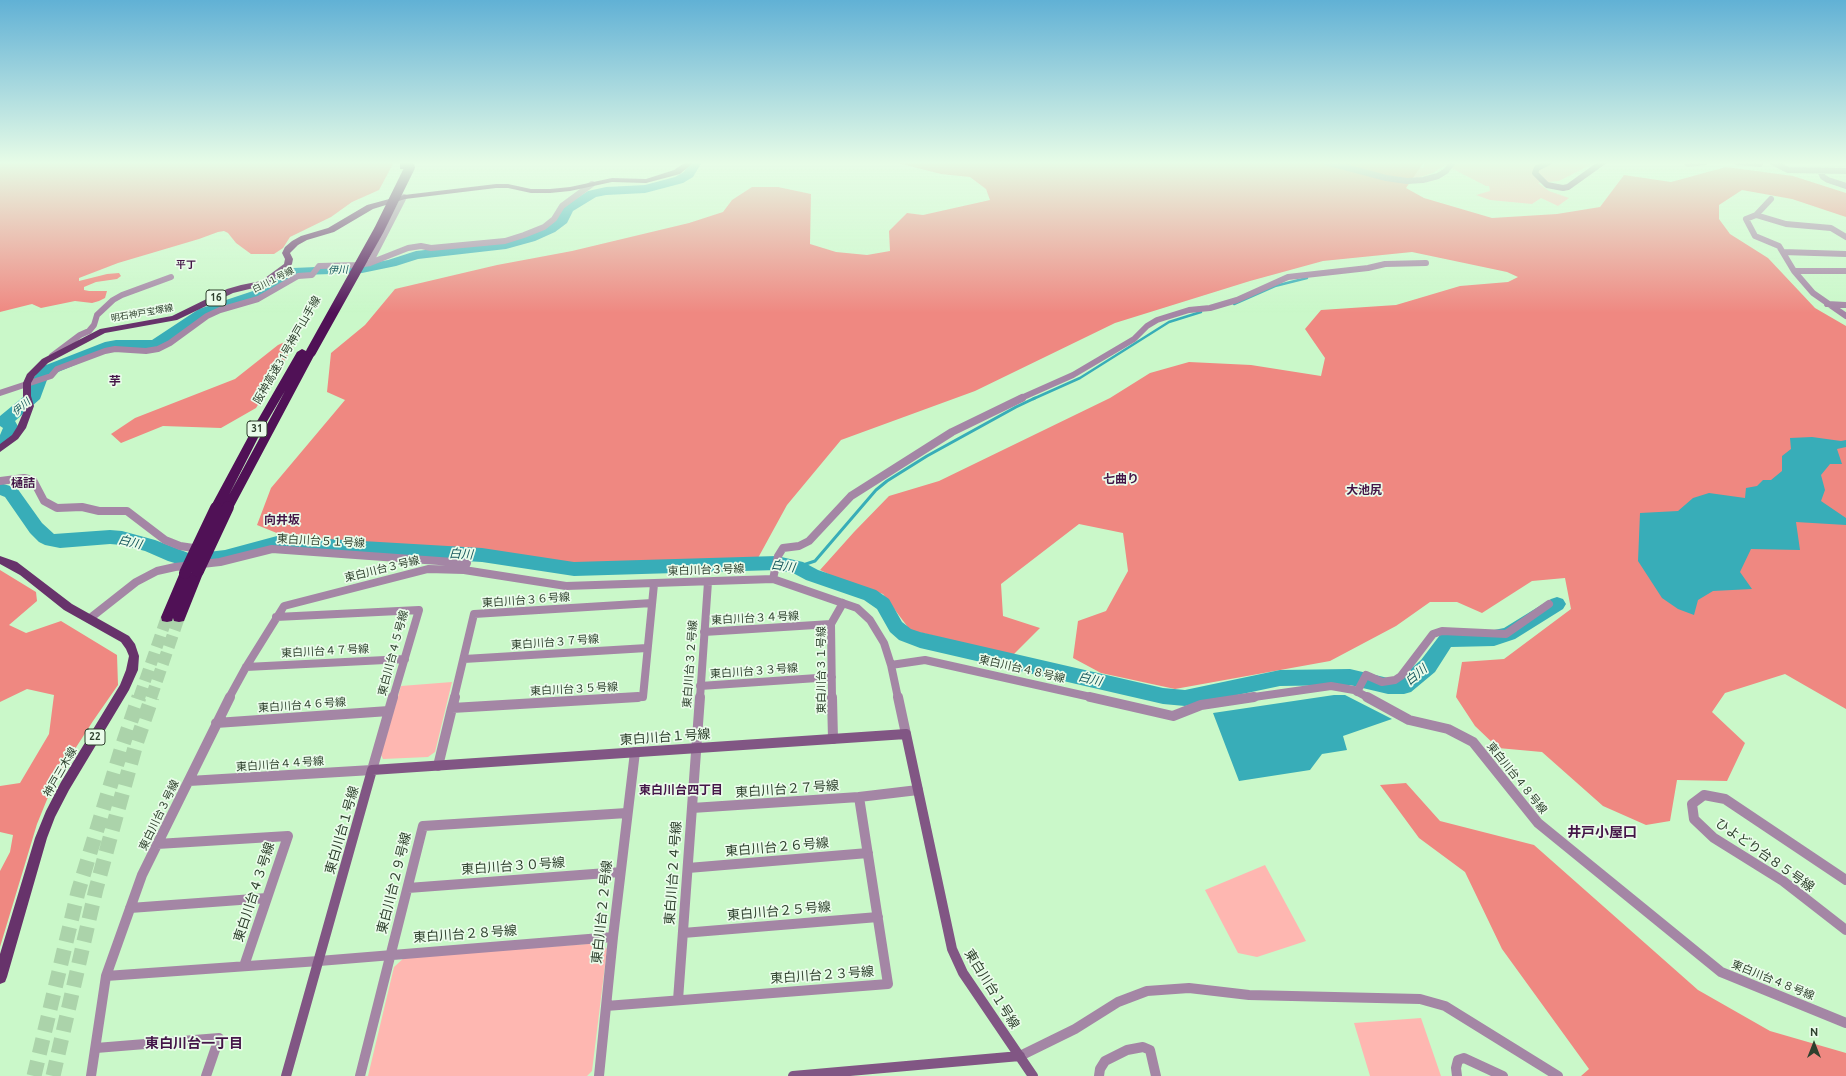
<!DOCTYPE html>
<meta charset="utf-8">
<style>
body{margin:0}
#map{position:relative;width:1846px;height:1076px;overflow:hidden;background:#caf8c9;font-family:Ubuntu,sans-serif}
canvas{display:block}
.north{position:absolute;left:1794px;top:1024px;width:40px;height:40px;-webkit-text-stroke:3px #eafcea;paint-order:stroke;rotate:0deg;font-size:11px;font-weight:700;line-height:16px;text-align:center;color:#2e402d}
.north::after{content:'';display:block;margin:auto;width:14px;height:18px;background:#2e402d;clip-path:polygon(50% 0,100% 100%,50% 72%,0 100%)}
</style>
<div id="map">
<canvas width="1846" height="1076"></canvas>
<div class="north">N</div>
</div>
<script>
const ctx = document.querySelector('canvas').getContext('2d');
ctx.lineJoin = 'round';
function fillPath(path, color) { ctx.fillStyle = color; ctx.fill(path, 'evenodd'); }
const toPath = rows => new Path2D(rows.map(r => 'M' + r).join(''));
function strokePath(path, color, width, dash) { ctx.strokeStyle = color; ctx.lineWidth = width; ctx.lineCap = dash ? 'butt' : 'round'; ctx.setLineDash(dash || []); ctx.stroke(path); }
function drawText(font, color, halo, rows, align = 'center') {
  ctx.font = font + ' Ubuntu,"Noto Sans JP",sans-serif'; ctx.lineWidth = 3.5; ctx.setLineDash([]); ctx.textBaseline = 'middle'; ctx.strokeStyle = halo; ctx.fillStyle = color; for (const [text, x, y, turn = 0] of rows) {
    ctx.save(); ctx.translate(x, y); ctx.rotate((+turn || 0) * Math.PI / 180); ctx.textAlign = isNaN(turn) ? turn : align; if (halo) ctx.strokeText(text, 0, 0); ctx.fillText(text, 0, 0); ctx.restore();
  }
}
fillPath(toPath([
 [1426,162,1596,162,1559,181,1538,183,1549,191,1569,198,1558,206,1541,198,1532,204,1490,200,1476,195,1490,191,1489,186,1486,186,1445,165,1433,173,1417,178,1387,175,1409,163,1423,168],
 [452,682,435,752,428,757,383,759,381,755,401,686],
 [1265,865,1306,941,1257,957,1238,953,1205,890],
 [601,943,607,949,592,1071,587,1076,368,1076,394,967,405,957],
 [1421,1018,1441,1076,1370,1076,1354,1023]
]), '#feb7b1');
fillPath(toPath([
 [0,162,394,162,379,190,352,202,331,217,290,237,283,248,274,254,251,254,236,243,228,233,224,231,218,232,199,239,118,263,79,278,79,281,107,274,119,273,121,276,117,279,96,282,84,287,84,290,89,291,107,291,105,298,99,301,92,303,75,301,41,308,32,304,0,312],
 [894,162,1424,162,1406,188,1424,198,1492,218,1557,214,1600,207,1624,175,1671,182,1726,167,1793,176,1846,193,1846,217,1792,199,1742,190,1719,205,1719,219,1730,234,1768,258,1815,308,1846,326,1846,709,1785,674,1725,693,1712,712,1745,743,1727,781,1677,780,1670,821,1646,825,1603,806,1542,752,1498,748,1475,726,1456,697,1462,662,1504,659,1571,609,1565,578,1532,581,1482,613,1457,602,1430,602,1396,626,1330,661,1175,689,1101,673,1073,658,1078,621,1106,611,1128,571,1123,533,1079,524,1001,584,1003,616,1040,628,1013,655,910,630,883,594,841,580,820,570,854,532,889,496,939,481,1110,398,1150,373,1189,362,1251,365,1321,376,1325,358,1305,329,1321,310,1396,305,1460,286,1508,282,1518,277,1507,272,1412,252,1323,261,1250,281,1115,323,975,391,841,440,787,505,758,558,570,566,515,557,489,550,294,540,257,525,271,488,345,400,327,392,331,353,365,325,395,289,497,265,572,251,689,223,723,212,732,200,752,187,778,187,811,194,810,244,836,252,867,255,890,251,889,231,907,213,923,215,990,200,986,189,970,177,941,174],
 [300,335,256,408,221,428,163,426,121,443,111,434,135,418,235,379,278,345],
 [0,570,36,592,37,601,9,625,26,633,61,621,117,655,118,685,93,721,55,780,37,824,0,947,0,871,10,852,13,835,0,832,0,786,20,783,49,734,54,695,27,689,0,702],
 [1406,783,1440,821,1534,845,1698,990,1770,1031,1846,1053,1846,1076,1581,1076,1589,1069,1502,949,1465,872,1419,838,1380,785]
]), '#ef8881');
fillPath(toPath([
 [1812,437,1841,441,1846,440,1846,447,1837,449,1842,464,1830,464,1821,475,1825,490,1821,501,1846,518,1846,525,1796,522,1800,550,1751,549,1740,572,1752,589,1713,591,1698,600,1694,615,1678,609,1662,598,1638,561,1640,513,1678,511,1693,498,1709,493,1745,498,1746,488,1757,486,1763,480,1771,480,1782,471,1782,456,1791,449,1790,438],
 [1334,695,1345,695,1392,719,1343,736,1347,750,1322,754,1310,770,1239,781,1213,713]
]), '#38adb8');
strokePath(toPath([
 [1234,304,1275,286,1307,278],
 [1033,399,1080,378,1169,322,1201,312]
]), '#38adb8', 2.5);
strokePath(toPath([
 [797,567,815,561,876,490,887,481,927,456,1016,407,1035,398]
]), '#38adb8', 3);
fillPath(toPath([
 [690,162,702,162,693,177,683,183,645,193,606,195,596,197,573,211,567,223,555,232,535,241,506,249,418,259,396,266,362,273,301,275,266,296,209,315,161,347,143,351,116,350,108,351,51,375,47,380,40,399,15,421,19,428,15,440,6,447,0,449,0,435,3,428,0,426,0,416,28,393,33,379,41,367,105,342,116,340,152,340,199,309,256,290,293,268,362,265,388,260,416,251,505,241,525,235,545,226,557,218,564,206,588,191,606,187,645,185,675,177,684,172,690,162],
 [0,483,17,488,42,523,54,534,110,530,122,531,155,540,191,554,225,550,277,536,482,548,574,562,777,556,803,562,818,570,876,590,889,599,902,622,911,629,920,632,1163,688,1185,690,1280,670,1350,669,1388,678,1400,678,1421,660,1440,635,1446,632,1494,630,1504,628,1551,599,1557,597,1563,599,1566,604,1563,609,1515,639,1494,646,1451,647,1435,672,1411,692,1404,694,1388,694,1350,685,1280,686,1185,706,1163,704,920,648,899,640,890,632,877,609,864,600,806,580,793,573,777,570,574,576,482,562,277,550,225,564,191,568,168,561,145,551,122,545,110,544,60,548,45,545,39,542,30,533,5,497,0,495,0,483]
]), '#38adb8');
strokePath(toPath([
 [139,698,167,617],
 [151,698,179,617]
]), '#abd3aa', 12, [12, 6]);
strokePath(toPath([
 [34,1076,78,892,122,747,139,697],
 [53,1076,96,889,136,744,152,697]
]), '#abd3aa', 15, [15, 8]);
strokePath(toPath([
 [1326,162,1386,178,1407,181,1423,180,1438,176,1446,171,1453,162],
 [1686,162,1688,164,1705,162],
 [1737,162,1760,164,1759,162],
 [1772,162,1788,170,1846,171],
 [1820,171,1823,177,1828,180,1846,186],
 [1756,215,1771,199],
 [1783,252,1846,254],
 [370,263,404,197],
 [1794,271,1779,246,1755,236,1746,219,1756,215,1786,224,1831,228,1846,237],
 [1846,271,1794,271,1813,293,1846,316],
 [1827,304,1846,305],
 [52,356,80,335,89,331,94,325,97,315,113,300,122,295,171,277],
 [0,393,51,376,57,369,105,351,115,349,146,351,158,349,170,343,207,316,220,310,258,299,298,276,312,275,319,266,359,265,370,263,408,248,421,246,431,248,505,241,524,235,544,227,554,219,562,206,592,184],
 [1019,399,1073,375,1134,339,1147,326,1157,320,1189,310,1210,308,1237,300,1288,277,1368,268,1385,264,1426,263]
]), '#a486a5', 6);
strokePath(toPath([
 [0,481,24,478,33,480,44,501,57,508,82,507,99,511,127,511,165,540,180,546,200,549],
 [773,579,778,556,783,548,799,546,809,541,851,496,952,432,1022,398],
 [276,617,419,610,393,698],
 [89,619,136,582,157,571,175,567,220,562,272,549,467,563,464,570],
 [704,632,831,624],
 [464,659,647,648],
 [891,665,925,660,1095,698],
 [246,667,405,659],
 [700,686,832,677],
 [1357,692,1366,675,1382,682,1395,680,1401,676,1433,634,1442,631,1506,634,1549,604],
 [229,698,246,667,284,606,428,569,464,570,566,586,773,579,857,608,870,620,884,643,891,665,898,698],
 [454,698,474,614,652,603],
 [620,698,643,697,654,584],
 [700,698,708,582],
 [832,698,831,624,843,603],
 [1247,698,1331,686,1354,690,1369,698]
]), '#a486a5', 8);
strokePath(toPath([
 [832,697,833,739],
 [898,697,906,734],
 [1090,697,1173,716,1201,705,1254,697],
 [1367,697,1409,720,1448,729,1473,742,1538,823,1721,972,1846,1023],
 [452,708,455,697],
 [216,723,389,711],
 [438,766,452,708,638,697],
 [189,781,372,770,393,697],
 [692,808,859,797],
 [157,844,288,836,244,966],
 [688,868,868,853],
 [1846,880,1725,799,1704,795,1692,804,1694,819,1714,838,1783,881,1846,930],
 [408,888,620,872],
 [130,908,267,898],
 [683,933,878,917],
 [106,976,319,961,613,937],
 [678,1000,700,697],
 [606,1006,888,984,859,797,918,790],
 [96,1048,219,1038,206,1076],
 [1020,1056,1075,1029,1118,1002,1147,991,1189,988,1249,995,1420,999,1445,1006,1558,1076],
 [91,1076,106,976,142,875,230,697],
 [360,1076,423,826,627,813],
 [599,1076,613,937,635,752],
 [1099,1076,1100,1069,1105,1061,1127,1050,1143,1047,1150,1050,1156,1076],
 [1457,1076,1456,1068,1458,1060,1464,1058,1503,1076]
]), '#a486a5', 10);
strokePath(toPath([
 [1549,162,1537,168,1535,173,1547,185,1563,188,1568,187,1603,162]
]), '#815684', 6);
strokePath(toPath([
 [286,1076,372,770,906,734,952,949,963,973,1033,1076],
 [793,1076,1020,1056]
]), '#815684', 10);
fillPath(toPath([
 [686,162,694,162,680,174,646,183,612,182,570,191,550,193,531,193,508,188,496,188,405,199,373,209,334,232,307,240,298,245,290,253,293,259,292,264,287,271,266,285,233,293,177,320,105,333,48,363,35,376,31,383,31,396,34,406,26,428,18,439,0,452,0,444,12,435,17,427,26,406,23,396,23,383,27,374,42,359,100,329,172,316,227,289,241,285,261,281,284,264,285,259,282,253,285,247,292,241,301,236,328,228,367,205,404,195,496,184,508,184,531,189,550,189,570,187,612,178,646,179,674,170,686,162],
 [0,556,17,562,72,604,129,636,135,644,139,656,138,670,129,690,69,790,55,817,47,838,7,977,5,982,0,984,0,954,35,838,46,811,61,782,120,685,126,670,129,656,126,649,121,642,64,610,20,575,0,564,0,556]
]), '#67336b');
fillPath(toPath([
 [400,162,408,162,406,169,400,169,400,162],
 [302,349,306,351,311,349,316,352,232,510,228,511,224,510,222,507,220,511,216,512,212,511,210,508,252,430,297,352,302,349],
 [285,391,229,495,262,430,285,391],
 [198,566,202,568,204,571,184,621,179,622,174,621,173,618,172,621,167,622,162,621,161,617,181,570,185,568,189,570,191,573,194,568,198,566]
]), '#501156');
strokePath(toPath([
 [311,352,379,230,410,167]
]), '#501156', 10);
strokePath(toPath([
 [198,571,228,507],
 [185,573,216,508]
]), '#501156', 12);
const sky = ctx.createLinearGradient(0, 0, 0, 313);
sky.addColorStop(0, '#61b1d5');
sky.addColorStop(0.52, '#e7fce7');
sky.addColorStop(1, '#e7fce700');
ctx.fillStyle = sky;
ctx.fillRect(0, 0, 1846, 313);
drawText('9px', '#2e402d', '#eafcea', [
 ["白川１号線",273,280,-27],
 ["明石神戸宝塚線",142,313,-10]
]);
drawText('bold 10px', '#441648', '#eafcea', [
 ["平丁",186,265]
]);
drawText('italic 10px', '#16575d', '#eafcea', [
 ["伊川",338,270,-2],
 ["伊川",21,407,-40]
]);
for (const [x, y, w] of [
 [216,298,20],
 [257,429,20],
 [95,737,20]
]) { const box = new Path2D(); box.roundRect(x - w / 2, y - 8, w, 16, 3); ctx.fillStyle = '#eafcea'; ctx.fill(box); strokePath(box, '#2e402d', 1); }
drawText('bold 10px', '#2e402d', null, [
 ["16",216,298],
 ["31",257,429],
 ["22",95,737]
]);
drawText('11px', '#2e402d', '#eafcea', [
 ["阪神高速31号神戸山手線",287,350,-60],
 ["東白川台５１号線",321,541,3],
 ["東白川台３号線",382,569,-14],
 ["東白川台３号線",706,570,-2],
 ["東白川台３６号線",526,600,-4],
 ["東白川台３４号線",755,618,-3],
 ["東白川台３７号線",555,642,-4],
 ["東白川台４７号線",325,651,-3],
 ["東白川台４５号線",393,653,-75],
 ["東白川台３２号線",690,664,-86],
 ["東白川台４８号線",1022,669,13],
 ["東白川台３１号線",821,670,-90],
 ["東白川台３３号線",754,671,-4],
 ["東白川台３５号線",574,689,-3],
 ["東白川台４６号線",302,705,-4],
 ["東白川台４４号線",280,764,-4],
 ["神戸三木線",60,772,-60],
 ["東白川台４８号線",1517,778,51],
 ["東白川台３号線",159,815,-64],
 ["東白川台４８号線",1773,980,22]
]);
drawText('bold 12px', '#441648', '#eafcea', [
 ["芋",115,381],
 ["七曲り",1121,479],
 ["樋詰",23,483],
 ["大池尻",1364,490],
 ["向井坂",282,520],
 ["東白川台四丁目",681,790]
]);
drawText('italic 12px', '#16575d', '#eafcea', [
 ["白川",130,542,13],
 ["白川",461,554,3],
 ["白川",783,566,8],
 ["白川",1416,675,-39],
 ["白川",1090,679,13]
]);
drawText('13px', '#2e402d', '#eafcea', [
 ["東白川台１号線",665,737,-4],
 ["東白川台２７号線",787,789,-4],
 ["東白川台１号線",342,830,-74],
 ["東白川台２６号線",777,847,-5],
 ["ひよどり台８５号線",1765,855,35],
 ["東白川台３０号線",513,866,-4],
 ["東白川台２４号線",673,873,-86],
 ["東白川台２９号線",394,883,-76],
 ["東白川台４３号線",254,892,-72],
 ["東白川台２５号線",779,911,-5],
 ["東白川台２２号線",602,912,-84],
 ["東白川台２８号線",465,934,-4],
 ["東白川台２３号線",822,975,-4],
 ["東白川台１号線",992,989,58]
]);
drawText('bold 14px', '#441648', '#eafcea', [
 ["井戸小屋口",1602,832],
 ["東白川台一丁目",194,1043]
]);
</script>
